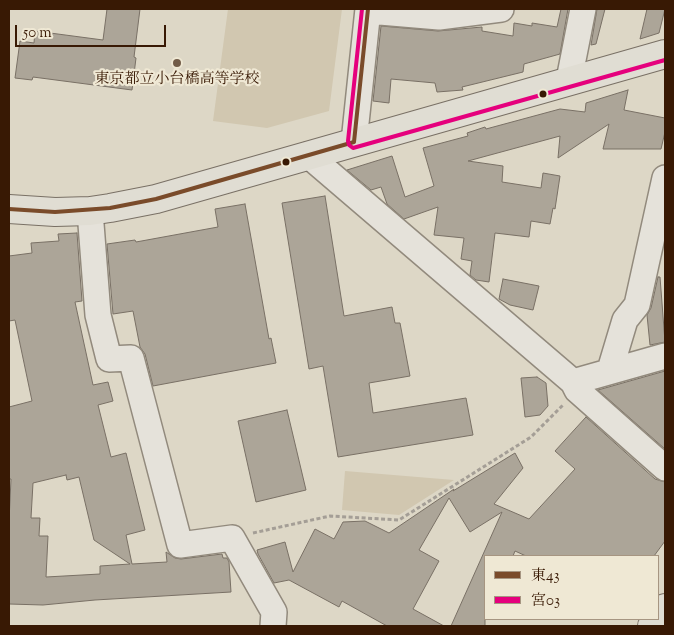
<!DOCTYPE html>
<meta charset="utf-8">
<style>
body{margin:0}
#map{position:relative;width:674px;height:635px;overflow:hidden;background:#ddd7c6;font-family:"Sorts Mill Goudy","Noto Serif JP",serif}
canvas{display:block}
.frame{position:absolute;inset:0;border:10px solid #381904;pointer-events:none}
.legend{position:absolute;left:484px;top:555px;width:175px;height:65px;box-sizing:border-box;background:#efe8d4;border:1px solid #a69581;margin:0;padding:6px 9px;list-style:none;font-size:15px;color:#381904}
.legend li{display:flex;align-items:center;gap:10px;height:25px}
.legend b{width:25px;border:1px solid #a69581}
.scale{position:absolute;left:15px;top:25px;width:151px;height:22px;box-sizing:border-box;border:2px solid #381904;border-top:0;padding-left:6px;font-size:15px;line-height:18px;white-space:nowrap;color:#381904;-webkit-text-stroke:4px #efe8d4;paint-order:stroke}
</style>
<div id="map">
<canvas width="674" height="635"></canvas>
<div class="frame"></div>
<ul class="legend">
<li><b style="height:6px;background:#7a4b2a"></b>東43</li>
<li><b style="height:6px;background:#e5007d"></b>宮03</li>
</ul>
<div class="scale">50 m</div>
</div>
<script>
const ctx = document.querySelector('canvas').getContext('2d');
ctx.lineJoin = 'round';
function fillPath(path, color) { ctx.fillStyle = color; ctx.fill(path, 'evenodd'); }
const toPath = rows => new Path2D(rows.map(r => 'M' + r).join(''));
function strokePath(path, color, width, dash) { ctx.strokeStyle = color; ctx.lineWidth = width; ctx.lineCap = dash ? 'butt' : 'round'; ctx.setLineDash(dash || []); ctx.stroke(path); }
function drawText(font, color, halo, rows, align = 'center') {
  ctx.font = font + ' "Sorts Mill Goudy","Noto Serif JP",serif'; ctx.lineWidth = 4.5; ctx.setLineDash([]); ctx.textBaseline = 'middle'; ctx.strokeStyle = halo; ctx.fillStyle = color; for (const [text, x, y, turn = 0] of rows) {
    ctx.save(); ctx.translate(x, y); ctx.rotate((+turn || 0) * Math.PI / 180); ctx.textAlign = isNaN(turn) ? turn : align; if (halo) ctx.strokeText(text, 0, 0); ctx.fillText(text, 0, 0); ctx.restore();
  }
}
fillPath(toPath([
 [228,9,342,9,329,111,267,128,213,121],
 [345,471,454,480,399,515,342,510]
]), '#d1c7b0');
const building = toPath([
 [107,9,140,9,134,57,136,58,132,90,33,77,32,80,15,78,20,41,34,43,35,31,103,40,107,9],
 [561,9,568,9,560,54,524,64,523,72,462,87,463,90,437,92,435,83,391,79,389,103,373,101,381,26,438,31,482,27,482,31,513,36,514,23,532,26,532,23,557,27,561,9],
 [597,9,605,9,596,44,591,45,597,9],
 [647,9,665,9,659,33,640,39,647,9],
 [628,90,624,110,665,118,665,132,661,149,603,149,609,124,558,158,560,136,468,161,503,166,502,182,541,188,543,173,560,176,555,209,553,208,550,224,531,221,529,237,495,233,489,282,476,280,470,275,472,261,461,259,464,238,434,235,438,207,404,219,387,204,381,187,371,190,347,170,392,156,405,197,434,186,423,148,468,136,467,133,485,127,486,129,560,109,585,112,586,103,628,90],
 [325,196,344,316,392,307,395,323,400,323,410,376,369,383,373,413,466,398,473,435,338,457,323,366,309,369,282,203,325,196],
 [245,204,269,339,271,338,276,363,153,386,145,354,140,347,133,311,113,314,107,244,135,240,136,242,218,227,215,209,245,204],
 [77,233,82,301,75,302,93,385,108,382,113,401,98,405,111,457,126,453,145,530,126,535,132,564,167,562,166,552,175,558,181,559,222,554,223,558,227,558,229,562,231,592,95,600,43,605,9,604,9,521,11,479,9,479,9,407,32,401,15,320,9,321,9,256,32,253,31,243,59,241,58,234,77,233],
 [66,475,67,480,79,477,94,540,130,564,100,566,100,574,46,577,48,536,39,536,40,518,31,518,33,483,66,475],
 [658,277,660,277,665,342,650,345,647,315,651,308,658,277],
 [503,279,539,286,533,310,510,305,499,299,503,279],
 [665,371,665,449,598,390,665,371],
 [537,377,546,383,548,406,540,415,525,417,521,378,537,377],
 [287,410,306,490,256,502,238,421,287,410],
 [586,417,655,479,665,482,665,541,654,556,526,556,515,551,513,556,485,556,485,626,451,626,502,512,470,532,449,498,419,550,439,561,413,609,444,626,387,626,342,601,339,607,289,580,274,583,258,554,257,550,285,542,293,572,315,529,334,539,343,522,365,521,389,533,454,489,453,491,515,453,523,468,494,504,529,519,575,469,555,451,586,417]
]);
fillPath(building, '#aca598');
strokePath(building, '#797065', 1);
const minor = toPath([
 [368,11,439,17,501,9],
 [569,80,583,9],
 [354,142,368,9],
 [308,155,573,382,577,390,665,468],
 [90,211,98,315,109,359,131,358,180,545,232,538,274,612,273,626],
 [610,370,625,320,637,305,665,178],
 [573,382,665,356]
]);
const major = toPath([
 [9,209,55,212,90,211,110,208,156,199,665,54],
 [652,626,665,608]
]);
strokePath(minor, '#928a7d', 28);
strokePath(major, '#797065', 30);
strokePath(toPath([
 [253,533,330,516,399,520,531,437,563,405]
]), '#a49e96', 3, [4, 2.5]);
strokePath(minor, '#e5e2da', 25);
strokePath(major, '#e0ddd3', 28);
strokePath(toPath([
 [354,142,368,9],
 [9,209,55,212,110,208,156,199,354,142]
]), '#7a4b2a', 4);
strokePath(toPath([
 [362,9,348,141,349,145,353,148,665,60]
]), '#e5007d', 4);
for (const [x, y, r, color] of [
 [177,63,5,"#725c48"],
 [543,94,4.5,"#381904"],
 [286,162,4.5,"#381904"]
]) { const dot = new Path2D(); dot.arc(x, y, r, 0, 2 * Math.PI); ctx.fillStyle = color; ctx.fill(dot); strokePath(dot, '#efe8d4', 2); }
drawText('15px', '#381904', '#efe8d4', [
 ["東京都立小台橋高等学校",177,80]
]);
</script>
